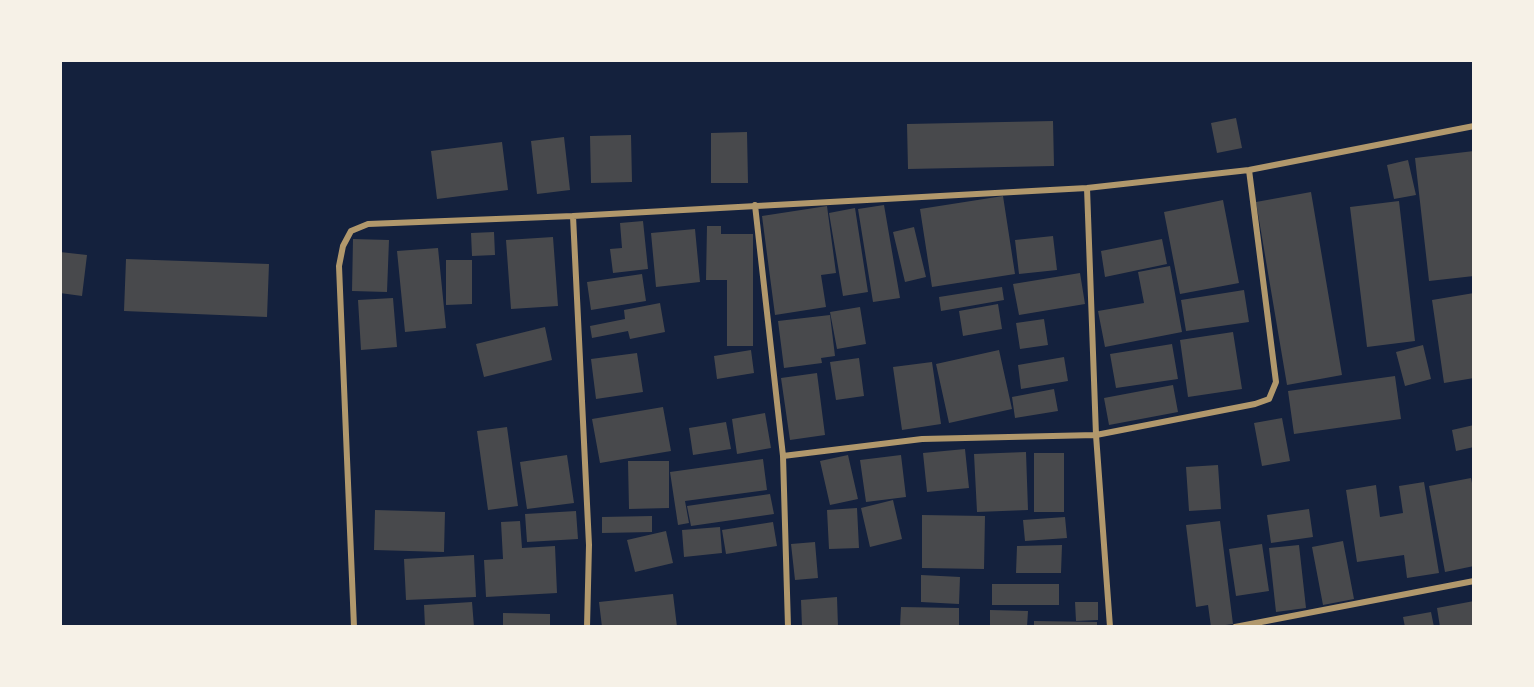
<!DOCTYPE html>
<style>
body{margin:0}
#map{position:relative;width:1534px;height:687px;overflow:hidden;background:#14213d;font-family:Poppins,sans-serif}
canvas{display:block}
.frame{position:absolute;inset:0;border:62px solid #f6f1e7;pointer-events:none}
</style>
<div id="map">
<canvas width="1534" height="687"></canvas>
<div class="frame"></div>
</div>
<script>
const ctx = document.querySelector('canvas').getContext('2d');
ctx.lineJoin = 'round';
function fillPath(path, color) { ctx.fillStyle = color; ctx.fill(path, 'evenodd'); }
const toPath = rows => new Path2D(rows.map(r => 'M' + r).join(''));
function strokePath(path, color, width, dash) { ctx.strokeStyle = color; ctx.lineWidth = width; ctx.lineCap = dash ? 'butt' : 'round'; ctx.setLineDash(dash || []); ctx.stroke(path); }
fillPath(toPath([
 [1236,118,1242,148,1217,153,1211,123],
 [1053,121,1054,166,908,169,907,124],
 [747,132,748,183,711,183,711,133],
 [631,135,632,182,591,183,590,136],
 [564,137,570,190,537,194,531,141],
 [502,142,508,190,437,199,431,151],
 [1474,151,1474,276,1429,281,1415,158],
 [1408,160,1416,195,1394,199,1387,165],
 [1311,192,1342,375,1287,385,1256,202],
 [1003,196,1015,274,932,287,920,209],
 [1223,200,1239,283,1180,294,1164,212],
 [1399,201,1415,341,1367,347,1350,207],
 [884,205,900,298,873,302,858,209],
 [827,206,836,273,821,275,826,307,775,315,762,216],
 [855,208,868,292,843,296,829,213],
 [643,221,648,269,613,273,610,249,622,248,620,223],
 [707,226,721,226,721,234,753,234,753,346,727,346,727,280,706,280],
 [914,227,926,277,905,282,893,232],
 [695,229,700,282,656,287,651,233],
 [494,232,495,255,472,256,471,233],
 [1053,236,1057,270,1019,274,1015,240],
 [553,237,558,306,511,309,506,240],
 [353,239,389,240,387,292,352,291],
 [1162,239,1167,264,1105,277,1101,251],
 [438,248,446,328,405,332,397,251],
 [60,252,87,255,82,296,60,293],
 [126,259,269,264,267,317,124,311],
 [446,260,472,260,472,304,446,305],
 [1170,266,1182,332,1105,347,1098,311,1144,303,1138,272],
 [1080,273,1085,304,1019,315,1013,284],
 [642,274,646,301,591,310,587,282],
 [1002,287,1004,300,941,311,939,297],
 [1244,290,1249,322,1186,331,1181,300],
 [1474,293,1474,378,1444,383,1432,300],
 [393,298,397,347,361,350,358,300],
 [660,303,665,332,630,339,628,331,592,338,590,326,625,319,624,310],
 [998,304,1002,329,963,336,959,311],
 [860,307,866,344,837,349,830,312],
 [830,315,835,356,821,358,822,363,784,368,778,321],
 [1044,319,1048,345,1020,349,1016,323],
 [545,327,552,360,484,377,476,344],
 [1233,332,1242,389,1188,397,1180,340],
 [1172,344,1178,379,1116,388,1110,354],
 [1423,345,1431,379,1405,386,1396,352],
 [751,350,754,373,717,379,714,356],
 [999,350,1012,409,949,423,936,364],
 [637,353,643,392,596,399,591,359],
 [1064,357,1068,381,1021,389,1018,365],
 [859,358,864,396,836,400,830,362],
 [932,362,941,424,902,430,893,367],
 [817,373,825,435,790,440,781,378],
 [1395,376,1401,419,1294,434,1288,391],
 [1173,385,1178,412,1109,425,1104,398],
 [1054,389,1058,411,1015,418,1012,397],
 [663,407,671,451,600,463,592,419],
 [765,413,771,448,737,454,732,419],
 [1282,418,1290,461,1262,466,1254,423],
 [726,422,731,449,693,455,689,428],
 [1474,425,1474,447,1456,451,1452,430],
 [507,427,518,506,488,510,477,431],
 [965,449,969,488,927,492,923,453],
 [1026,452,1028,510,977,512,974,454],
 [1034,453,1064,453,1064,512,1034,512],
 [567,455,574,503,527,509,520,462],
 [848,455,858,499,830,505,820,461],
 [901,455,906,497,866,502,860,460],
 [763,459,767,490,685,501,689,523,678,525,670,472],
 [628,461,669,461,669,508,629,509],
 [1218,465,1221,509,1189,511,1186,467],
 [1471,478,1474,493,1474,566,1445,572,1429,486],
 [1424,482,1439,573,1407,578,1404,555,1357,562,1346,490,1376,485,1380,517,1403,513,1399,486],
 [770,494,774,514,691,526,687,506],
 [893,500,902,539,870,547,861,508],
 [857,508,859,548,829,549,827,510],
 [1309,509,1313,537,1271,543,1267,515],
 [375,510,445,512,444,552,374,550],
 [576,511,578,539,527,542,525,514],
 [922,515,985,516,984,569,922,568],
 [652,516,652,532,602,533,602,517],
 [1065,517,1067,538,1025,541,1023,520],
 [520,521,522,548,555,546,557,593,486,597,484,560,503,559,501,522],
 [1220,521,1233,624,1211,627,1208,605,1196,607,1186,525],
 [773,522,777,546,726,554,722,530],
 [720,527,722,553,684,557,682,530],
 [666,531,673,563,635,572,627,540],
 [1343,541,1354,599,1323,605,1312,547],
 [815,542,818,578,795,580,791,544],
 [1262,544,1269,591,1236,596,1229,549],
 [1062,545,1061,573,1016,573,1017,546],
 [1299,545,1306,608,1276,612,1269,548],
 [474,555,476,597,406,600,404,559],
 [921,575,960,577,959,604,921,602],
 [992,584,1059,584,1059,605,992,605],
 [673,594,677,627,602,627,599,602],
 [837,597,838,627,802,627,801,600],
 [1474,601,1474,627,1440,627,1437,608],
 [472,602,474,627,425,627,424,605],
 [1075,602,1098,602,1098,620,1076,621],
 [901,607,959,608,959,627,900,627],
 [990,610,1028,611,1027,627,990,627],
 [1431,612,1434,627,1405,627,1403,617],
 [503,613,550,614,550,627,503,627],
 [1034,621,1097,622,1097,627,1034,627]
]), '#48494c');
strokePath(toPath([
 [1087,188,1096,435,1110,627],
 [755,205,783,456,788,627],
 [573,216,589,545,587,627],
 [783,456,922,439,1096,435,1255,404,1269,399,1276,382,1249,170],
 [354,627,339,266,343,246,351,231,368,224,573,216,1087,188,1249,170,1474,126],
 [1235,627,1474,581]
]), '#b1986c', 6);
</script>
